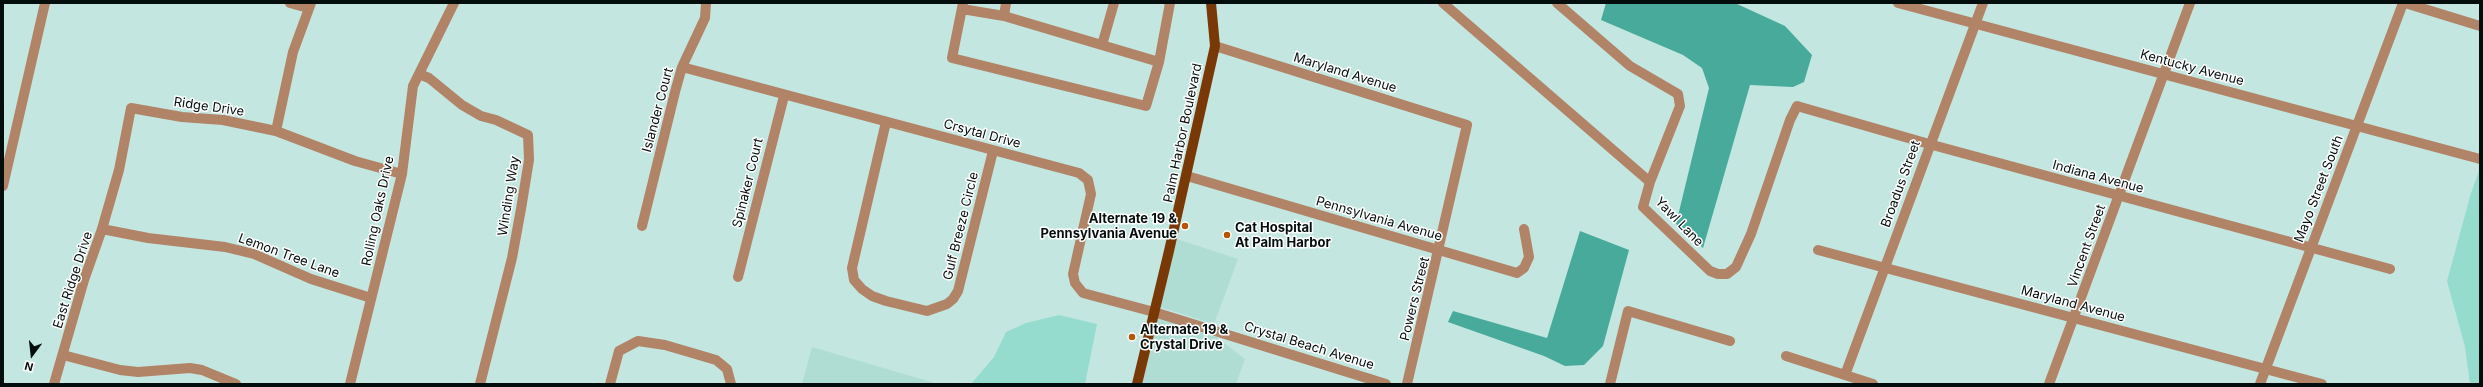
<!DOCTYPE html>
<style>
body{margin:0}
#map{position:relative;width:2483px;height:387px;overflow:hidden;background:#c3e7e0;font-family:Inter,sans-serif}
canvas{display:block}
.frame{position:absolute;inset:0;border:4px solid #030e0c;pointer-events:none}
.north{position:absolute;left:12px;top:335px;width:40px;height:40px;-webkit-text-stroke:3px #fff;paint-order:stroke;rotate:195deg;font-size:11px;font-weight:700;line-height:16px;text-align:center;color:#030e0c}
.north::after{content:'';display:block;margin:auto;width:14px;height:18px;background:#030e0c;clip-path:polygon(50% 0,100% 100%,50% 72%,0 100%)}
</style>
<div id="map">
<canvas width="2483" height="387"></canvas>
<div class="frame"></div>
<div class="north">N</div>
</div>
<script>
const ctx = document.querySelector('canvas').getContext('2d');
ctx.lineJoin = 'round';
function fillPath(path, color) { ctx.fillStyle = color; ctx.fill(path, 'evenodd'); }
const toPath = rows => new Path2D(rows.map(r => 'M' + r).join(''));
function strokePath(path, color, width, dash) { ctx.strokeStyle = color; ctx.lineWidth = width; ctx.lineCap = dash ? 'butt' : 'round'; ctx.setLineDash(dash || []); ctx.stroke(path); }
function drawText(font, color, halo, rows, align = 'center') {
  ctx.font = font + ' Inter,sans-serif'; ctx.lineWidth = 3; ctx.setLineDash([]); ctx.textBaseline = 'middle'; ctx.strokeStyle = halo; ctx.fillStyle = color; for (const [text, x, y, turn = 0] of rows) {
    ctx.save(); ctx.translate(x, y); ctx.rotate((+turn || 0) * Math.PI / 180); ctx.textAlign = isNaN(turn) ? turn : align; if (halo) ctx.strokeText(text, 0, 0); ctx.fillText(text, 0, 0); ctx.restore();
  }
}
fillPath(toPath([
 [1177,239,1238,259,1214,324,1160,307],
 [1158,318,1215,336,1245,359,1236,384,1142,384],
 [812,347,938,384,802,384]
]), '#afddd3');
fillPath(toPath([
 [2480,168,2480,384,2470,384,2465,347,2447,281,2471,193],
 [1059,315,1097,324,1085,384,971,384,994,357,1006,332,1026,323]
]), '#95dccf');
fillPath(toPath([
 [1606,3,1735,3,1785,26,1812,55,1804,82,1793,87,1750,85,1703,248,1676,224,1709,88,1702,68,1683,55,1601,20],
 [1580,231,1629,250,1603,346,1584,365,1565,366,1544,356,1448,322,1453,311,1547,338]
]), '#47aa9a');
strokePath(toPath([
 [290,3,308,8],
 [963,3,952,58,1146,106,1159,62,1170,3],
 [1443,3,1650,182],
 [1557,3,1630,66,1678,94,1680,106,1650,182,1643,207,1710,271,1718,274,1727,274,1736,267,1751,234,1790,120,1797,106,1929,144,2390,269],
 [1898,3,2480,159],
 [2405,3,2480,26],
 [962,9,1004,16,1159,62],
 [1004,16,1006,3],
 [1102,45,1114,3],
 [1215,46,1467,125,1407,384],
 [682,67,1079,173,1088,180,1091,194,1073,274,1075,283,1083,293,1154,312,1386,384],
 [419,74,429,78,462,105,481,116,496,120,528,135,529,160,521,209,512,258,480,384],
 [886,122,852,268,854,280,862,289,872,296,886,301,927,311,947,304,953,299,958,291,993,151],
 [276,131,293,52,311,3],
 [1187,176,1517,273,1524,268,1529,257,1524,229],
 [3,186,45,3],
 [642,226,675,92,682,67,705,18,706,3],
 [102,229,148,238,225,247,254,254,311,279,371,298],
 [1818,250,2322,384],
 [738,277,784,96],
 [63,355,120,370,138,372,190,368,202,370,236,384],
 [1786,356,1873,384],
 [1845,375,1983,3],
 [54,384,84,280,102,229,119,170,131,108,182,117,223,120,276,131,355,161,402,174],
 [350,384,402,174,413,86,454,3],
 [610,384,619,351,638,341,665,345,716,360,727,369,731,384],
 [1610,384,1628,311,1730,341],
 [2049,384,2190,3],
 [2260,384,2403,3]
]), '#b18367', 10);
strokePath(toPath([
 [1137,384,1169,251,1215,46,1211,3]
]), '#793907', 10);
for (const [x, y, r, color] of [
 [1185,226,4,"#b45603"],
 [1227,235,4,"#b45603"],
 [1132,337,4,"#b45603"]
]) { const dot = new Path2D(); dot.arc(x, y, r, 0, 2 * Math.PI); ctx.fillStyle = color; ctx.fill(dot); strokePath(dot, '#fff', 1.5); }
drawText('13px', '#030e0c', '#fff', [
 ["Kentucky Avenue",2192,68,15],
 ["Maryland Avenue",1345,73,17],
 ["Ridge Drive",209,107,8],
 ["Islander Court",658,110,-75],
 ["Palm Harbor Boulevard",1183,133,-78],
 ["Crsytal Drive",982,134,15],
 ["Indiana Avenue",2098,177,15],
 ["Spinaker Court",748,183,-76],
 ["Broadus Street",1901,184,-70],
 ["Mayo Street South",2319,189,-69],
 ["Winding Way",509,196,-81],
 ["Rolling Oaks Drive",378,211,-78],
 ["Pennsylvania Avenue",1379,219,16],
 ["Yawl Lane",1679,222,46],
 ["Gulf Breeze Circle",961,226,-76],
 ["Vincent Street",2087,246,-70],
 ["Lemon Tree Lane",289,256,20],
 ["East Ridge Drive",73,280,-72],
 ["Powers Street",1415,299,-76],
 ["Maryland Avenue",2073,304,15],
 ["Crystal Beach Avenue",1309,346,17]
]);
drawText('bold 13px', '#030e0c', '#fff', [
 ["Alternate 19 &",1177,219,"right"],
 ["Pennsylvania Avenue",1177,234,"right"],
 ["Cat Hospital",1235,228],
 ["At Palm Harbor",1235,243],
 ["Alternate 19 &",1140,330],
 ["Crystal Drive",1140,345]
], 'left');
</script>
